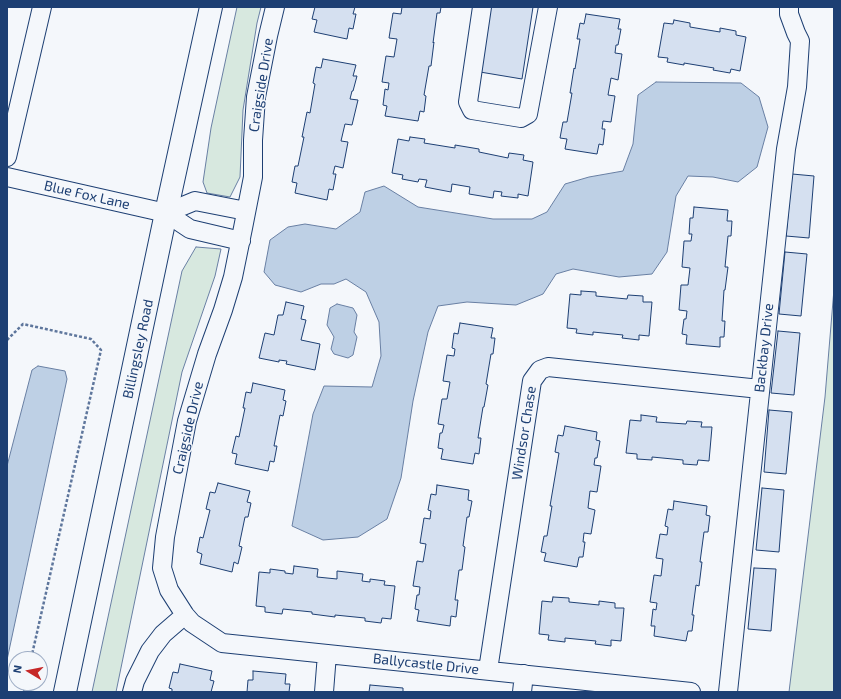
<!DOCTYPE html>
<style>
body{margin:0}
#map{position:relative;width:841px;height:699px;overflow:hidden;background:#f4f7fb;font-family:"Exo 2",sans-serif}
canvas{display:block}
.frame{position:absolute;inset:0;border:8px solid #1d3f73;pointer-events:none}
.north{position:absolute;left:8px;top:651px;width:40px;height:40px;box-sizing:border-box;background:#f4f7fb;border:1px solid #9eadc5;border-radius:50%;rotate:280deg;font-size:11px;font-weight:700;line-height:16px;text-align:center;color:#1d3f73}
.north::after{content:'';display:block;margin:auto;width:14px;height:18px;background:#c62828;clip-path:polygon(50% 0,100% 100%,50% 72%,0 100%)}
</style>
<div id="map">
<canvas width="841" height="699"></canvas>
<div class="frame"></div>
<div class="north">N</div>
</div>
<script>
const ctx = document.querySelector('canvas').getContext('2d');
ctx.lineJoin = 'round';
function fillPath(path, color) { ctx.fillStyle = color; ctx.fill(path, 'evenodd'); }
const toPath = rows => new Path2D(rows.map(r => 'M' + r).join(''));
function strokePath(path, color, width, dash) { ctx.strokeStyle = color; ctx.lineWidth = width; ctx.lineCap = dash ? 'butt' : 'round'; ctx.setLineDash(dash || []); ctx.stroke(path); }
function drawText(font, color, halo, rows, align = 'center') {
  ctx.font = font + ' "Exo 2",sans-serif'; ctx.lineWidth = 3; ctx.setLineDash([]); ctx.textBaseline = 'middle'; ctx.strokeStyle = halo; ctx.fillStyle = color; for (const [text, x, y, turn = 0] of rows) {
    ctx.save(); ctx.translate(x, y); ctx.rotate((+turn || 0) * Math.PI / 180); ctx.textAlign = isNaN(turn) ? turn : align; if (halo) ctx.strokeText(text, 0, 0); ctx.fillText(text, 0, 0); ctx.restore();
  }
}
const green = toPath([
 [237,7,261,7,257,23,243,110,240,177,230,197,207,193,203,182,211,128,237,7],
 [196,247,221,249,215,276,182,372,116,692,92,692,182,271,196,247],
 [834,289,834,692,789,692,825,397,834,289]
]);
fillPath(green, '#d7e8df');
strokePath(green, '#687fa3', 1);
const water = toPath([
 [656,82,741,83,759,97,768,127,757,167,738,182,713,177,688,176,676,196,667,252,652,274,619,277,573,269,556,274,543,294,516,305,467,302,438,306,428,332,413,401,401,478,387,519,358,537,323,540,292,526,313,414,324,386,372,387,381,356,379,322,366,292,346,279,334,284,321,284,301,292,275,285,264,272,270,240,288,227,305,224,336,229,360,212,365,192,384,186,418,207,493,219,532,219,547,212,565,184,589,177,623,171,633,144,638,95,656,82],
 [337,304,353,308,357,315,354,332,357,337,353,355,348,358,334,354,331,349,334,337,327,325,330,308,337,304],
 [38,366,65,371,67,379,7,660,7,466,32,370,38,366]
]);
fillPath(water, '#bed0e5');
strokePath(water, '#687fa3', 1);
const building = toPath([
 [315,7,355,7,353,14,356,14,353,29,349,28,347,39,314,32,317,20,312,19,315,7],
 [402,7,441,7,440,13,437,13,433,43,434,42,431,66,429,66,424,95,426,96,424,112,420,111,418,121,385,116,387,106,383,105,385,89,388,90,389,83,382,82,386,56,394,57,397,39,389,38,393,13,401,14,402,7],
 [490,7,533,7,522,79,480,72,490,7],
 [586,14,620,19,618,29,621,29,618,45,616,45,615,53,622,54,618,80,611,78,608,95,615,96,611,122,603,121,602,129,605,129,603,145,599,144,597,154,565,149,567,139,560,138,563,122,567,122,572,93,570,93,574,68,575,69,580,39,577,39,580,23,584,24,586,14],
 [674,20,690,23,690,27,720,32,720,28,736,31,736,35,746,37,740,71,731,69,730,73,713,70,714,68,684,63,684,65,667,62,668,58,658,57,664,23,673,24,674,20],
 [323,59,356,65,353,76,357,76,353,91,352,91,350,99,358,100,352,125,345,124,341,141,348,142,343,168,335,166,333,174,336,174,333,190,329,189,327,200,295,193,297,183,292,182,295,166,298,166,304,137,302,137,307,112,310,113,315,84,313,83,316,67,321,68,323,59],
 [410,137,425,139,424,143,455,148,455,145,479,149,479,152,508,158,509,153,524,155,523,160,533,162,528,196,518,194,518,198,501,196,502,192,494,191,493,198,469,194,470,187,452,184,451,192,425,187,427,180,419,179,418,182,402,179,403,175,392,173,398,139,409,141,410,137],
 [792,174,814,176,809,238,786,236,792,174],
 [694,207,728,210,727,221,732,221,731,236,728,236,725,267,728,267,725,290,724,290,722,321,725,321,724,337,720,337,720,347,686,344,687,335,682,334,684,319,686,319,687,311,679,310,681,285,688,285,690,268,682,267,684,241,691,241,692,234,689,234,690,218,693,218,694,207],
 [785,252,807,254,801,316,779,314,785,252],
 [581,291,596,292,596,296,627,299,628,295,643,296,643,302,652,302,649,336,639,335,639,340,622,338,623,335,593,332,593,335,576,333,577,329,567,328,570,294,581,295,581,291],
 [286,302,304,306,301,319,306,320,301,340,320,344,315,370,286,364,287,361,279,360,279,362,259,358,265,333,274,335,278,315,283,315,286,302],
 [460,323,493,328,491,338,495,338,493,354,491,354,486,384,488,385,484,407,483,407,478,438,481,438,479,454,475,453,473,464,441,459,443,449,438,448,440,433,442,433,444,425,438,424,442,399,447,399,450,382,443,381,447,355,454,356,455,349,452,348,454,333,458,334,460,323],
 [778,331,800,333,794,395,771,393,778,331],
 [253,383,285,390,283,400,286,401,283,416,280,415,274,446,277,446,274,462,270,461,268,471,235,464,237,454,232,453,236,436,239,437,245,408,243,408,246,392,251,393,253,383],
 [769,410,792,412,786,474,764,472,769,410],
 [641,415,657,417,656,422,686,424,687,421,702,422,701,427,712,427,709,461,698,460,697,465,683,464,683,460,652,457,652,460,637,459,637,454,626,453,630,420,641,421,641,415],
 [565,426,597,432,596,440,600,441,597,458,595,458,594,465,601,466,597,492,590,491,588,508,595,510,591,534,584,533,583,542,585,542,583,557,579,557,577,567,544,561,546,553,541,552,544,536,547,536,552,506,550,506,559,453,555,452,558,435,563,436,565,426],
 [218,483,250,491,247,502,251,503,248,517,245,517,239,546,242,547,238,564,234,562,232,572,200,564,202,554,197,552,200,537,203,538,210,510,206,509,210,492,215,493,218,483],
 [437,485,469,490,468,500,472,501,469,517,467,517,463,546,465,547,462,570,459,570,455,600,458,600,456,617,451,616,450,626,417,621,419,610,415,609,417,595,419,595,420,587,413,586,417,561,423,562,426,544,420,543,424,518,430,519,431,511,428,510,431,494,436,495,437,485],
 [762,488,784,490,779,552,756,550,762,488],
 [674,501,707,506,706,515,710,516,708,532,704,532,700,562,702,562,699,586,696,585,692,615,694,615,692,631,688,631,686,641,654,636,655,626,651,626,653,609,656,610,657,603,650,602,654,575,661,576,663,559,656,558,660,534,667,535,668,527,665,526,668,509,673,510,674,501],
 [294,566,318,569,317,577,337,579,337,571,363,574,362,581,370,582,370,579,385,581,384,585,395,586,391,619,382,618,381,623,365,621,365,618,335,615,335,617,312,614,312,612,283,609,282,614,265,612,265,607,256,606,259,572,270,573,270,569,285,571,285,573,293,574,294,566],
 [754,568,776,569,771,631,748,629,754,568],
 [553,597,569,598,569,602,599,605,599,601,615,603,615,608,624,608,621,641,611,640,611,646,595,644,596,641,565,638,565,642,548,640,549,635,539,634,542,601,552,602,553,597],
 [180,664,212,671,210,680,214,681,211,692,172,692,172,689,169,688,173,672,178,673,180,664],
 [253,671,286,674,285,684,290,684,289,692,247,692,248,680,253,680,253,671],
 [370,685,403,688,403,692,369,692,370,685]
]);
fillPath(building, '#d5e0f0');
strokePath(building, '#1d3f73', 1);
const minor = toPath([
 [275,7,268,36,256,97,253,140,253,177,243,228,233,277,223,310,207,354,187,421,165,537,162,568,169,590,185,615,192,623,222,643,691,692],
 [482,7,468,102,472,110,521,118,528,114,548,7],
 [7,157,42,7],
 [7,177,166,213,190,229,241,241],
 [166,213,195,201,246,211],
 [488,670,532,381,540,370,548,367,760,389],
 [132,692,135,681,150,651,163,634,185,615],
 [324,692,327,654],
 [522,692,524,674],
 [728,692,786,149,797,87,800,41,796,33,789,14,789,7]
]);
const tertiary = toPath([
 [65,692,166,213,211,7]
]);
strokePath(minor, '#1d3f73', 20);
strokePath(tertiary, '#1d3f73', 24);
strokePath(toPath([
 [7,340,23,324,91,339,101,350,31,659],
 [24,692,26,683]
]), '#5e769c', 2.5, [3, 2]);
strokePath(minor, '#f4f7fb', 18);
strokePath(tertiary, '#f4f7fb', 22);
drawText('14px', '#1d3f73', '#f4f7fb', [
 ["Craigside Drive",261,85,-81],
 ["Blue Fox Lane",87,195,13],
 ["Backbay Drive",764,348,-84],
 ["Billingsley Road",138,349,-78],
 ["Craigside Drive",188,428,-77],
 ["Windsor Chase",524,433,-81],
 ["Ballycastle Drive",426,664,6]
]);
</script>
